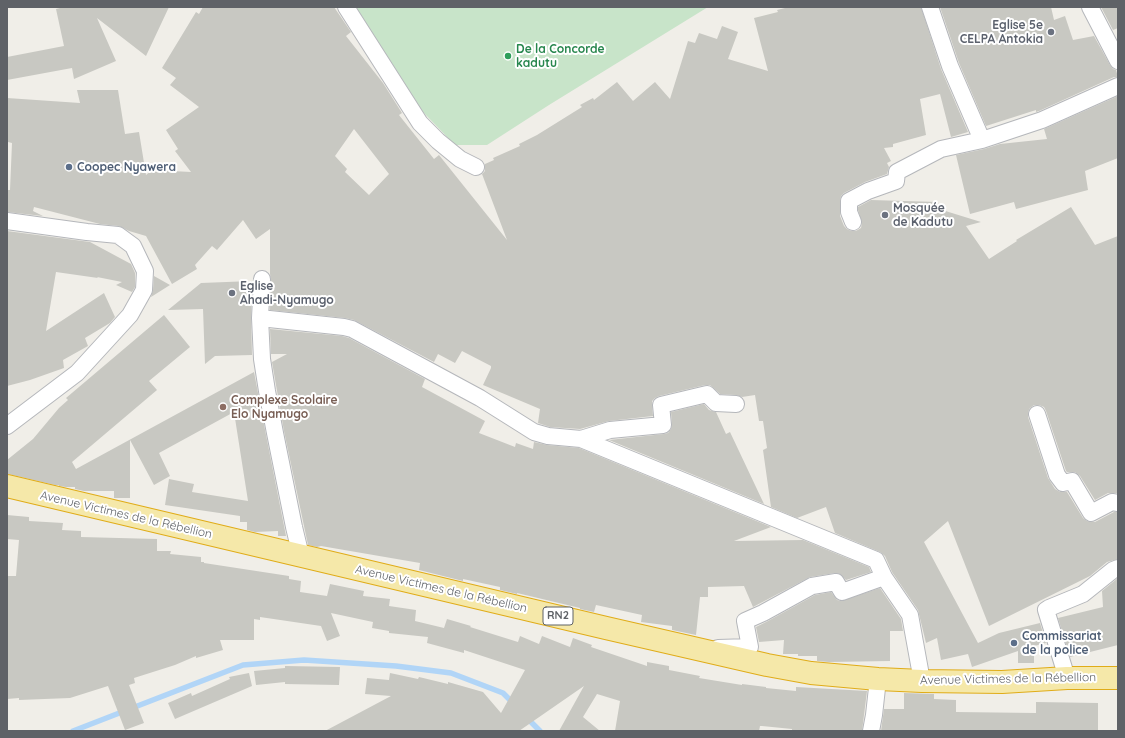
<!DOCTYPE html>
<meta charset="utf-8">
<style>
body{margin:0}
#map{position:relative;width:1125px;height:738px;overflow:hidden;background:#f0eee8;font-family:Quicksand,sans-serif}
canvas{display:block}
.frame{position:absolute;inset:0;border:8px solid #5f6267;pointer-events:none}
</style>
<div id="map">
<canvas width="1125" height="738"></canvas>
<div class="frame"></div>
</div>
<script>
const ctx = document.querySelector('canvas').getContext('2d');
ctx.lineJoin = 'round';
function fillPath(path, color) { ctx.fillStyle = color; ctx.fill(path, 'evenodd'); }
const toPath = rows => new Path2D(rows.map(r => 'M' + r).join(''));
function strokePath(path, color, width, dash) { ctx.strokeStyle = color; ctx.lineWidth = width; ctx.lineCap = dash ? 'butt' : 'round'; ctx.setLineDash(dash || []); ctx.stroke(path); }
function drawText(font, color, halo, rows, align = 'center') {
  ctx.font = font + ' Quicksand,sans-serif'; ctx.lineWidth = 4; ctx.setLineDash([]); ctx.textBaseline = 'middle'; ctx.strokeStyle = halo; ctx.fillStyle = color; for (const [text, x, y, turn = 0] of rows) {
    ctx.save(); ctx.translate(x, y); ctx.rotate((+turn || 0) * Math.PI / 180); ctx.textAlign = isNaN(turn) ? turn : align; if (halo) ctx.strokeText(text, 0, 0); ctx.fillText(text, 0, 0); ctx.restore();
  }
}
fillPath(toPath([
 [356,7,708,7,549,105,487,145,455,145,423,112]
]), '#c8e4c9');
strokePath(toPath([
 [527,718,540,731],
 [73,731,243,665,304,660,396,666,451,673,503,693,513,703]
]), '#b1d5f7', 5.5);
fillPath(toPath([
 [64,7,169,7,146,56,97,18,116,61,74,79,72,68,7,80,7,57,64,46,56,9],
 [203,7,334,7,351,32,346,36,383,83,402,113,399,115,434,159,439,155,507,240,482,174,485,171,485,164,494,160,493,158,520,146,519,144,537,135,582,107,580,105,593,98,594,100,617,82,633,101,655,82,670,99,688,41,695,43,699,33,717,39,722,26,738,32,728,59,768,71,754,18,778,12,777,10,789,7,921,7,941,69,968,132,951,137,940,94,920,99,926,135,893,144,893,147,884,148,891,161,887,163,889,167,887,174,865,182,844,193,841,196,840,201,840,216,844,226,847,229,851,231,856,231,861,228,862,223,858,210,858,207,871,200,938,202,939,209,981,222,966,226,989,259,1017,241,1016,240,1071,207,1095,245,1118,236,1118,493,1108,493,1095,500,1080,476,1075,472,1067,472,1066,471,1046,411,1044,407,1039,405,1034,405,1030,408,1028,412,1028,417,1048,478,1055,489,1060,492,1067,492,1083,518,1087,521,1091,522,1095,522,1114,512,1118,512,1118,559,1107,562,1090,576,989,626,948,521,924,542,978,643,999,633,1040,623,1046,643,1034,646,1034,663,1018,663,1018,651,972,667,968,654,941,660,937,638,926,643,918,610,892,572,885,556,880,552,835,533,826,507,797,518,771,507,763,450,767,448,763,421,759,421,755,395,742,397,736,395,720,394,710,385,705,385,659,396,655,398,652,401,652,406,653,416,609,421,580,429,550,427,538,423,540,409,483,385,491,368,491,366,462,351,455,363,438,354,434,362,354,320,345,318,270,310,271,279,270,274,270,229,256,239,243,220,217,250,212,246,195,265,197,269,172,284,146,236,129,231,119,226,100,224,34,207,33,211,43,216,7,212,7,190,10,190,12,143,8,142,8,126,7,126,7,98,80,103,77,90,118,90,125,134,139,132,146,175,152,170,191,172,175,151,178,149,166,130,199,107,170,85,176,78,162,68,196,12,199,14],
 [354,129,389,174,369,195,345,172,347,169,335,156],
 [940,7,1051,7,1054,20,1065,16,1073,40,1094,36,1110,65,1113,69,1116,70,1118,77,1114,77,1039,111,1036,112,1036,110,986,126,959,63],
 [1101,7,1118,7,1118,28,1113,30],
 [1118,96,1118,158,1085,171,1088,190,1016,209,1014,202,970,214,956,155,984,149,1000,144,1047,139,1044,129],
 [7,231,90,242,131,264,135,273,135,287,132,292,116,285,122,282,97,277,98,278,56,272,46,331,104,293,115,317,110,323,85,338,88,346,63,360,64,368,30,380,7,386],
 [154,276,170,285,151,297,153,290],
 [252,281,251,318,252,355,215,356,205,364,203,309,168,310,201,283],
 [164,315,190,347,149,381,157,390,72,462,76,469,254,372,266,435,286,536,278,536,278,531,255,532,247,530,247,522,240,522,240,516,165,505,169,479,194,484,192,492,248,501,234,412,159,453,170,476,154,485,130,440,130,498,114,498,114,491,84,491,75,489,75,487,66,487,59,486,59,485,55,485,8,474,7,470,7,460,33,439,59,408,68,400,66,398],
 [270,329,342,336,349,338,425,379,422,387,485,421,479,433,515,447,516,443,533,449,534,442,547,445,579,448,771,527,734,541,803,540,869,567,871,572,846,580,840,574,835,573,810,577,753,607,744,586,708,587,708,597,700,597,696,635,672,630,672,626,641,622,642,615,596,605,594,612,580,609,580,608,517,593,517,594,500,590,500,587,463,579,463,581,419,570,420,563,321,546,317,547,308,545,284,431,272,362,287,354,271,354],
 [704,404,709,410,716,412,726,434,730,432,764,504,609,440,664,434,668,433,671,429,672,424,671,412],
 [7,515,29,517,29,521,63,523,62,530,81,531,81,537,157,539,157,551,171,551,170,554,201,557,201,562,204,562,204,563,289,576,289,579,301,581,300,592,327,596,330,584,364,591,363,596,390,599,389,606,416,610,415,621,444,628,447,619,471,626,470,627,518,642,520,636,539,644,542,636,570,647,573,638,592,645,591,647,647,666,647,662,669,666,669,670,700,676,699,678,742,685,742,684,766,687,766,688,796,691,796,687,867,691,862,731,792,731,792,729,762,726,760,726,759,731,615,731,620,701,597,694,583,717,600,731,559,731,584,686,519,731,325,731,391,696,365,694,367,678,389,680,390,673,418,679,419,677,448,684,448,682,483,692,501,713,525,670,464,650,464,653,427,643,428,637,389,633,389,631,372,628,373,622,331,613,340,636,327,641,321,626,260,617,260,620,254,619,254,640,220,640,223,650,196,658,196,656,175,665,134,678,135,683,129,685,144,723,125,730,108,686,70,698,19,700,19,698,7,699,7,576,16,576,19,540,7,539],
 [1118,578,1118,645,1070,657,1058,618,1103,607,1102,591],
 [880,588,901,619,903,631,890,631,890,661,829,662,817,661,817,656,798,656,798,654,783,654,784,640,759,642,756,627,768,621,815,595,831,592,837,600,841,601],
 [285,666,340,667,339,685,285,684,285,682,256,685,254,671,285,668],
 [249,673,252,686,175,719,168,703,191,693,192,696,230,679,229,677],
 [904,693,934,694,934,699,956,700,956,712,1036,713,1036,702,1098,703,1098,731,881,731,884,709,904,709]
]), '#c8c8c2');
const minor = toPath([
 [346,7,420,123,438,141,460,159,476,167],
 [930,7,950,66,982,140],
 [1090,7,1118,61],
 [7,221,87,232,118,235,133,246,145,271,144,290,130,315,77,373,7,426],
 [853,222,849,212,849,201,868,191,896,181,897,172,941,149,982,140,1042,120,1118,86],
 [262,279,260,318,262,359,267,391,275,433,294,527,301,556],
 [260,318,344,327,352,329,480,398,534,432,548,436,581,439,610,430,663,425,661,405,707,394,716,403,736,404],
 [1037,414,1057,475,1063,483,1072,481,1091,513,1112,502,1118,503],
 [581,439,876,560,884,577,910,615,922,681],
 [718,648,750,647,745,621,763,613,812,586,836,582,842,592,884,577],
 [1067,678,1046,610,1049,608,1083,594,1113,570,1118,568],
 [871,731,874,715,878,679]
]);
const trunk = toPath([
 [7,486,606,628,767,665,811,673,878,679,922,681,1002,682,1067,678,1118,678]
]);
strokePath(minor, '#b5b7bb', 18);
strokePath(trunk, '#e0ac18', 24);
strokePath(minor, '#fff', 16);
strokePath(trunk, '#f5e8a9', 22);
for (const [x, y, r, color] of [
 [1051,32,4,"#6b7280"],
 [508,56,4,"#2e9e5b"],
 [69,167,4,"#5c6f8a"],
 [885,215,4,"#6b7280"],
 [232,293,4,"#6b7280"],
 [223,407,4,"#8d6e63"],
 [1014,643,4,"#5c6f8a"]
]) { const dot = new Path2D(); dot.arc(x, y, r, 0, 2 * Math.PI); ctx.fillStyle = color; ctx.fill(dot); strokePath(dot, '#fff', 1.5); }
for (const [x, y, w] of [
 [558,616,30]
]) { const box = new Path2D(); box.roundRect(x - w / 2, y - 9, w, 18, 3); ctx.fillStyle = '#fff'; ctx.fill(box); strokePath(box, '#5f6267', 1); }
drawText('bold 11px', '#5f6267', null, [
 ["RN2",558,616]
]);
drawText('bold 12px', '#5b616d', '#fff', [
 ["Eglise 5e",1043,25,"right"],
 ["CELPA Antokia",1043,39,"right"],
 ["Mosquée",893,208],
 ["de Kadutu",893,222],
 ["Eglise",240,286],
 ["Ahadi-Nyamugo",240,300]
], 'left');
drawText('bold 12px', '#27864d', '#fff', [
 ["De la Concorde",516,49],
 ["kadutu",516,63]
], 'left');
drawText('bold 12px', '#4e5e75', '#fff', [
 ["Coopec Nyawera",77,167],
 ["Commissariat",1022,636],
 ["de la police",1022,650]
], 'left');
drawText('bold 12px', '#785e54', '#fff', [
 ["Complexe Scolaire",231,400],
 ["Elo Nyamugo",231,414]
], 'left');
drawText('12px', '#5f6267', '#fff', [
 ["Avenue Victimes de la Rébellion",126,515,13],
 ["Avenue Victimes de la Rébellion",441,589,13],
 ["Avenue Victimes de la Rébellion",1008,679,-1]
]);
</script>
